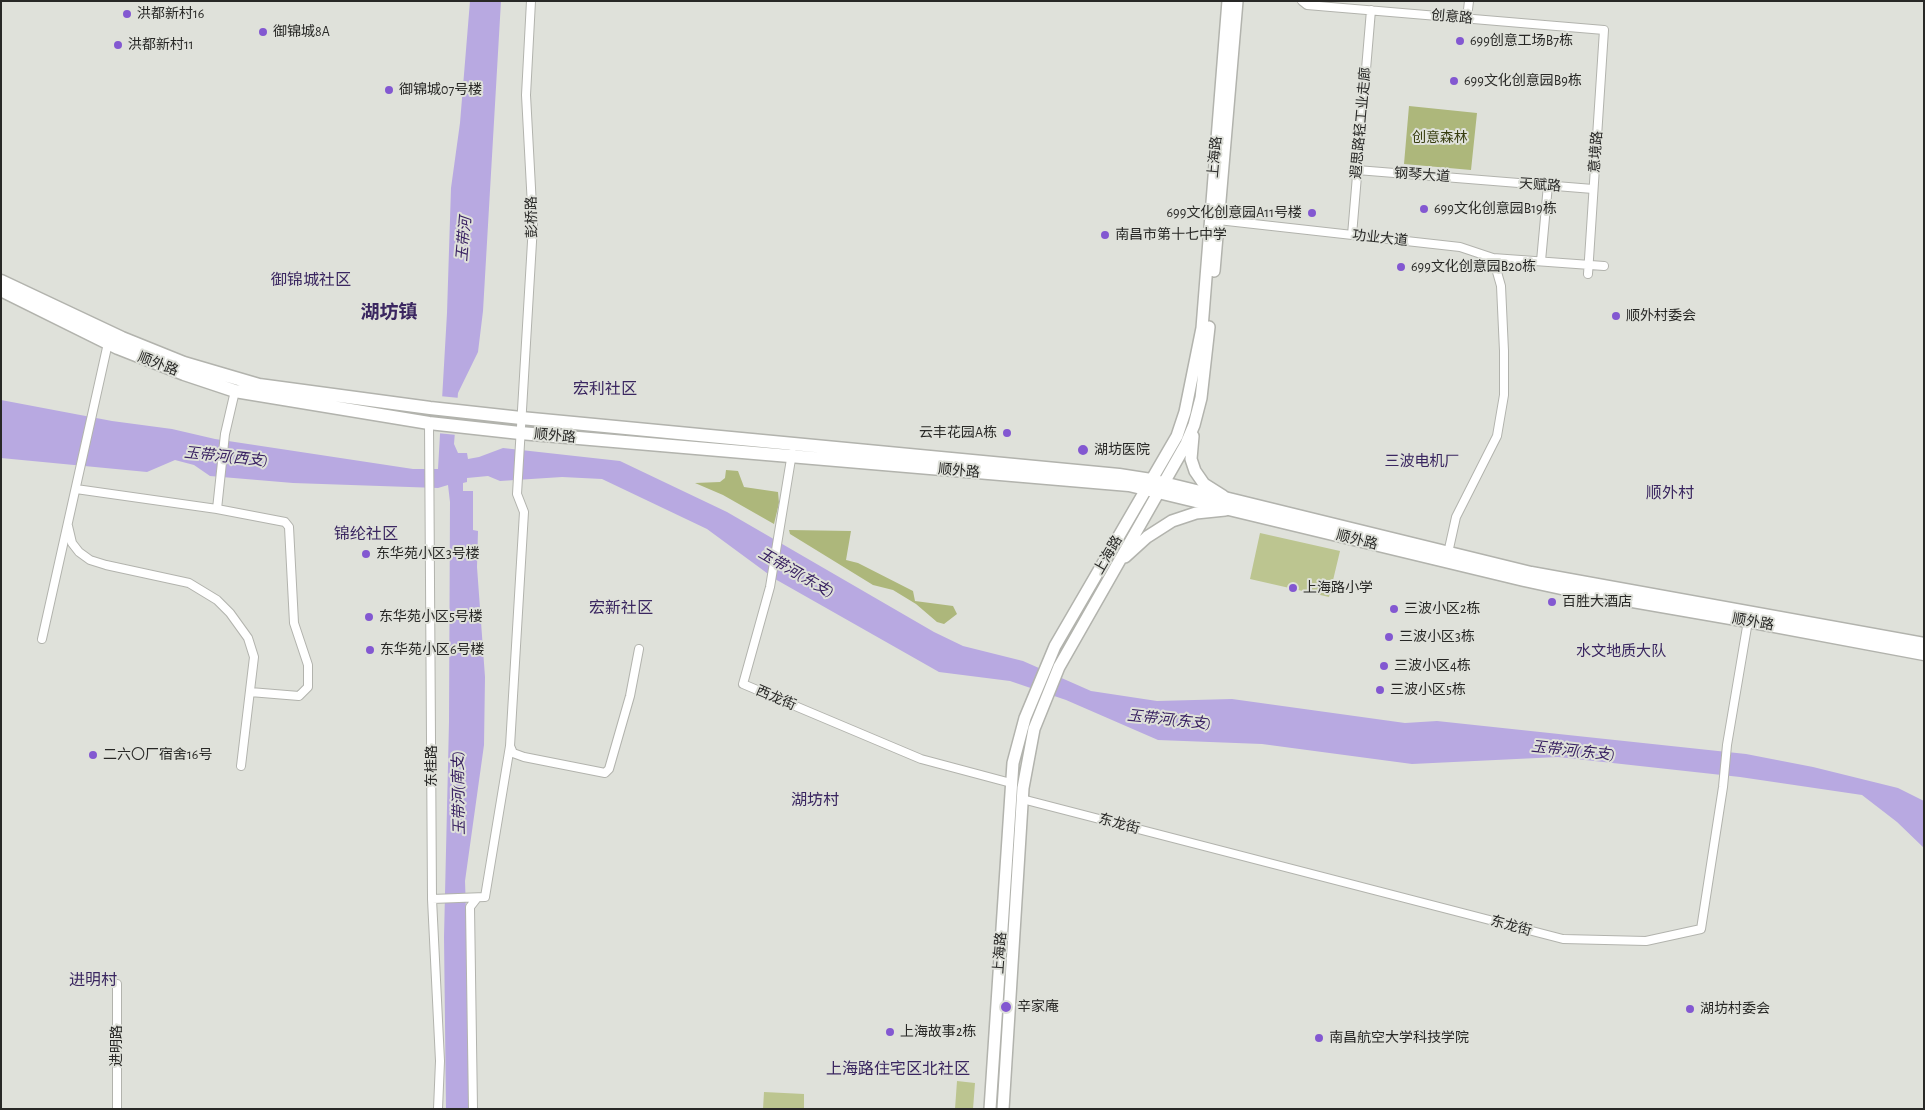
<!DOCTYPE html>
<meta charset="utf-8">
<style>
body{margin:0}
#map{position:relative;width:1925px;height:1110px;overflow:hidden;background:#dfe1da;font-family:"Alegreya Sans",sans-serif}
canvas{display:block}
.frame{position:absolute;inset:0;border:2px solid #282826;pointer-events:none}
</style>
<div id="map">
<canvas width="1925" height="1110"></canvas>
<div class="frame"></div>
</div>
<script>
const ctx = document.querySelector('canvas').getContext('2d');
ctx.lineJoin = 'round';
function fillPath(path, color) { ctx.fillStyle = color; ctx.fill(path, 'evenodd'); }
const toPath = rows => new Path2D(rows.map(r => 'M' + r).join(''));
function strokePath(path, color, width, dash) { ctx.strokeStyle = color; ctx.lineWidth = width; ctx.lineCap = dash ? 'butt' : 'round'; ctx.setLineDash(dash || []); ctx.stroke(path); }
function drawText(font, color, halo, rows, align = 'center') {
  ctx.font = font + ' "Alegreya Sans","Noto Sans SC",sans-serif'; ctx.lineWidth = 4; ctx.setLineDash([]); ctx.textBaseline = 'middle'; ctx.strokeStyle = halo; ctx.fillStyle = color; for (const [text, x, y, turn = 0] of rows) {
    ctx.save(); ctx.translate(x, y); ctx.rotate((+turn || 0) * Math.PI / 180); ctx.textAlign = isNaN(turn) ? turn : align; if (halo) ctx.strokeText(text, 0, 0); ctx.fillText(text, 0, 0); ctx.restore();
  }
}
fillPath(toPath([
 [1260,533,1340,551,1329,597,1250,579],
 [957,1081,975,1083,973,1109,955,1109],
 [764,1092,804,1094,804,1109,763,1109]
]), '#bcc590');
fillPath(toPath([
 [1409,106,1477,113,1471,170,1404,164],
 [726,470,738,471,744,487,778,492,779,503,774,524,723,495,695,483,720,482,725,478],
 [789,530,851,531,846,560,858,563,913,591,915,601,953,606,957,614,944,624,937,622,916,604,893,590,873,585,790,534]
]), '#adb77b');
fillPath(toPath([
 [470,1,501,1,483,311,478,352,458,393,454,444,458,453,467,453,468,459,479,457,503,448,620,461,727,512,934,632,963,646,1023,661,1091,691,1157,701,1232,699,1405,723,1437,721,1746,754,1813,767,1898,788,1924,801,1924,848,1897,822,1862,795,1740,777,1558,757,1412,764,1262,744,1158,740,1066,700,1010,681,939,672,775,579,707,529,602,479,562,477,500,481,488,476,467,478,467,482,463,483,463,491,473,491,473,530,478,531,477,567,485,677,484,745,465,881,472,1092,471,1109,446,1109,444,937,449,722,450,502,448,485,438,488,293,483,210,476,194,465,175,460,147,472,1,458,1,400,112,421,172,429,215,439,413,469,438,469,447,313,451,188,460,123]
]), '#b8a9e1');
fillPath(toPath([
 [439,396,460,398,457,435,437,433]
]), '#dfe1da');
const minor = toPath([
 [531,1,526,95,533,225,517,494,524,512,510,746,513,753,524,757,605,773,609,769,630,696,639,649],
 [1302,1,1307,5,1604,30,1588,274],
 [1467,18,1469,1],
 [1357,170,1593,189],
 [1218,220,1460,247,1493,258,1604,266],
 [1352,235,1371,10],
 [1541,261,1548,185],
 [429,423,432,899,440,1061,438,1109],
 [792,453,770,587,743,684,921,759,1011,783],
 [76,489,217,509,285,522,289,527,294,623,308,665,308,687,299,696,250,692],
 [217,509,225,434,235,391],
 [68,526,72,543,79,552,90,560,106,565,189,583,217,600,230,613,248,638,254,657,241,766],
 [1448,553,1456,517,1497,436,1504,395,1504,351,1501,286,1493,258],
 [42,639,108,343],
 [1022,799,1563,939,1646,941,1701,929,1723,787,1727,745,1748,621],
 [432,899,485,897,510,746],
 [117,984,117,1109],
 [473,1109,470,907,477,898]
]);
const secondary = toPath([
 [1214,271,1237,1],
 [1193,436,1191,459,1195,471,1204,484,1223,496],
 [1125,557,1147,537,1172,521,1196,513,1225,510],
 [990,1109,1013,763,1025,718,1055,646,1177,436,1185,412,1202,328,1228,1],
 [1003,1109,1023,788,1034,729,1059,667,1186,444,1194,425,1201,398,1209,327]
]);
const primary = toPath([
 [1,281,122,338,184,363,259,385,430,408,521,418,1119,475,1151,480,1531,573,1924,644],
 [1,290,118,348,184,374,235,391,429,423,520,433,1129,485,1524,580,1575,591,1748,621,1924,654]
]);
strokePath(minor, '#b2b3ad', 10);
strokePath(secondary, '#b2b3ad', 14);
strokePath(primary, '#b2b3ad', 15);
strokePath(minor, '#fff', 8);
strokePath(secondary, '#fff', 11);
strokePath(primary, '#fff', 12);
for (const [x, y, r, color] of [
 [127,14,5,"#8358d1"],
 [263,32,5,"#8358d1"],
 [1460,41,5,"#8358d1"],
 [118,45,5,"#8358d1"],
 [1454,81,5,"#8358d1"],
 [389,90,5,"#8358d1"],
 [1424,209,5,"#8358d1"],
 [1312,213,5,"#8358d1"],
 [1105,235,5,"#8358d1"],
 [1401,267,5,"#8358d1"],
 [1616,316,5,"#8358d1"],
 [1007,433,5,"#8358d1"],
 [1083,450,6,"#8358d1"],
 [366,554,5,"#8358d1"],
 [1293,588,5,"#8358d1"],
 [1552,602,5,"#8358d1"],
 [1394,609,5,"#8358d1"],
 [369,617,5,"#8358d1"],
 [1389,637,5,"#8358d1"],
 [370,650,5,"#8358d1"],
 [1384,666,5,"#8358d1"],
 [1380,690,5,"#8358d1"],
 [93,755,5,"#8358d1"],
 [1006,1007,6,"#8358d1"],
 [1690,1009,5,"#8358d1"],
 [890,1032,5,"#8358d1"],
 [1319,1038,5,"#8358d1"]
]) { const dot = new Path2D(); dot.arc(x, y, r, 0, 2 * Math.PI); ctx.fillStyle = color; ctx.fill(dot); strokePath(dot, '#dfe1da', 2); }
drawText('14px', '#282826', '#dfe1da', [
 ["洪都新村16",137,14],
 ["御锦城8A",273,32],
 ["699创意工场B7栋",1470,41],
 ["洪都新村11",128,45],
 ["699文化创意园B9栋",1464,81],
 ["御锦城07号楼",399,90],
 ["699文化创意园B19栋",1434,209],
 ["699文化创意园A11号楼",1302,213,"right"],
 ["南昌市第十七中学",1115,235],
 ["699文化创意园B20栋",1411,267],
 ["顺外村委会",1626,316],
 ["云丰花园A栋",997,433,"right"],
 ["湖坊医院",1094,450],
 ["东华苑小区3号楼",376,554],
 ["上海路小学",1303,588],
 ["百胜大酒店",1562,602],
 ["三波小区2栋",1404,609],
 ["东华苑小区5号楼",379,617],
 ["三波小区3栋",1399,637],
 ["东华苑小区6号楼",380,650],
 ["三波小区4栋",1394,666],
 ["三波小区5栋",1390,690],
 ["二六〇厂宿舍16号",103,755],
 ["辛家庵",1017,1007],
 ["湖坊村委会",1700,1009],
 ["上海故事2栋",900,1032],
 ["南昌航空大学科技学院",1329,1038]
], 'left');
drawText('14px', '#282826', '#dfe1da', [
 ["创意路",1452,17,5],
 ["遐思路轻工业走廊",1361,123,-85],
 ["意境路",1596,152,-86],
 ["上海路",1215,157,-85],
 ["钢琴大道",1422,175,4],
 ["天赋路",1540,185,4],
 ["彭桥路",532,217,-91],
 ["功业大道",1380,238,6],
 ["顺外路",158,364,21],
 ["顺外路",555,436,5],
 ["顺外路",959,471,5],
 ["顺外路",1357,540,14],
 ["上海路",1108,555,-60],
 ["顺外路",1753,622,10],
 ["西龙街",776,698,23],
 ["东桂路",432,766,-90],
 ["东龙街",1119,824,15],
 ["东龙街",1511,926,15],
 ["上海路",1000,953,-86],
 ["进明路",117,1046,-90]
]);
drawText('14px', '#373d0f', '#dfe1da', [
 ["创意森林",1440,138]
]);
drawText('italic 15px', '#382061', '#dfe1da', [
 ["玉带河",464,239,-85],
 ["玉带河(西支)",226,457,6],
 ["玉带河(东支)",796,573,30],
 ["玉带河(东支)",1169,720,6],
 ["玉带河(东支)",1573,751,6],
 ["玉带河(南支)",459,793,-91]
]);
drawText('15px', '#3a2660', '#dfe1da', [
 ["三波电机厂",1422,461],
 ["水文地质大队",1621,651]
]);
drawText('16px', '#3a2660', '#dfe1da', [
 ["御锦城社区",311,280],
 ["宏利社区",605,389],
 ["顺外村",1670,493],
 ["锦纶社区",366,534],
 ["宏新社区",621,608],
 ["湖坊村",815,800],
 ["进明村",93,980],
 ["上海路住宅区北社区",898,1069]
]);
drawText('bold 19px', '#3a2660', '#dfe1da', [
 ["湖坊镇",389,312]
]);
</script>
